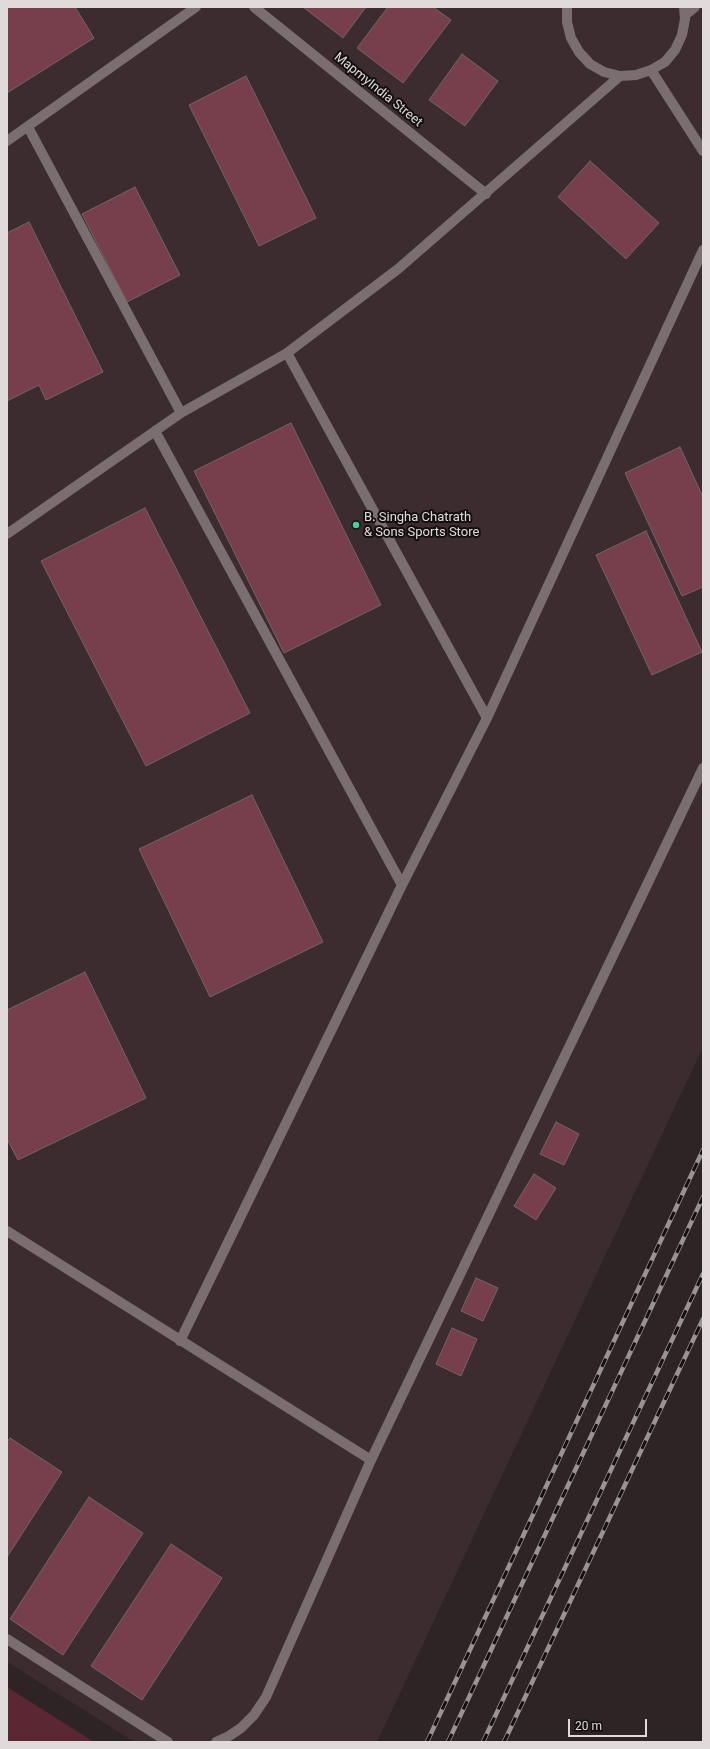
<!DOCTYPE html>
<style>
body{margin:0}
#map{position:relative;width:710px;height:1749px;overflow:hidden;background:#2e2426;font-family:Roboto,sans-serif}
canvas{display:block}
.frame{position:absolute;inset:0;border:8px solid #e0dadb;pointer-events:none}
.scale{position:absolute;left:568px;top:1719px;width:79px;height:18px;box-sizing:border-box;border:2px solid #e0dadb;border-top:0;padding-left:5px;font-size:12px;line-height:14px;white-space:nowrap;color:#e0dadb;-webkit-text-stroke:3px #130f0f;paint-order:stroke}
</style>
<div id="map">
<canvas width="710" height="1749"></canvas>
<div class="frame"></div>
<div class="scale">20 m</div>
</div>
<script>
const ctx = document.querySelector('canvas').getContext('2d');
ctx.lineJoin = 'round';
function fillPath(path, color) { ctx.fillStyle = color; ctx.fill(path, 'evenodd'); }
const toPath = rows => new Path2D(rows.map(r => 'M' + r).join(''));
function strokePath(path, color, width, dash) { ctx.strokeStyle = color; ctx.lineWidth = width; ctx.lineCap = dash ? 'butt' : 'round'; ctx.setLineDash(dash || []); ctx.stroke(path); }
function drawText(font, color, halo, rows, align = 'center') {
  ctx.font = font + ' Roboto,sans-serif'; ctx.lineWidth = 4; ctx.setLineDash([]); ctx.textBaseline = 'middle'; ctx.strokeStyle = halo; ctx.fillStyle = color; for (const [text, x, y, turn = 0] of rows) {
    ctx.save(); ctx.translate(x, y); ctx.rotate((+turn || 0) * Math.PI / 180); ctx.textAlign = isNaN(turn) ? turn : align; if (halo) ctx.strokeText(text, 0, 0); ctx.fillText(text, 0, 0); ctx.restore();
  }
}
fillPath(toPath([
 [7,7,703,7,703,1047,377,1742,135,1742,7,1662]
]), '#3c2c2f');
fillPath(toPath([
 [7,1687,94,1742,7,1742]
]), '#5a2733');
const building = toPath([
 [7,7,75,7,94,38,7,93,7,7],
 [303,7,366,7,343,38,303,7],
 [388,7,433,7,451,20,403,83,357,48,388,7],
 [462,54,498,81,465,126,429,100,462,54],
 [246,76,316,218,259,246,189,105,246,76],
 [590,161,659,223,626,259,558,197,590,161],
 [135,187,180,275,127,302,82,214,135,187],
 [29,222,103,372,46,400,39,385,7,401,7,233,29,222],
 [291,423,381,605,284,653,194,471,291,423],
 [680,447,703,497,703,587,682,596,625,473,680,447],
 [145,508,250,713,146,766,41,561,145,508],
 [646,531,702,652,652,675,596,555,646,531],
 [252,795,323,942,210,997,139,849,252,795],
 [85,972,146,1098,18,1160,7,1139,7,1010,85,972],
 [556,1122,579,1134,564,1165,540,1154,556,1122],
 [534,1174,556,1188,536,1220,514,1206,534,1174],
 [476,1278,498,1288,483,1321,461,1311,476,1278],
 [452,1328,477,1339,461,1376,436,1364,452,1328],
 [10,1438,62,1472,7,1557,7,1442,10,1438],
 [89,1497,143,1533,63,1655,10,1619,89,1497],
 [171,1544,222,1578,142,1700,91,1666,171,1544]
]);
fillPath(building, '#773f4c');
strokePath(building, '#706566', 1);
strokePath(toPath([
 [254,7,486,194],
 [567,7,567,22,571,38,579,52,590,64,604,72,620,76,636,75,651,70,665,62,675,50,682,35,685,19,684,7],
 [685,15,695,7],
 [651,70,703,151],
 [28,127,181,413],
 [7,141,196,7],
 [287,353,487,718],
 [155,431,402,885],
 [7,534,181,413,287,353,398,269,620,76],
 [7,1231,371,1460],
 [180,1341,402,885,487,718,703,250],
 [7,1639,168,1742]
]), '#7a6e70', 10);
strokePath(toPath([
 [216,1742,229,1736,241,1728,254,1715,266,1697,371,1460,703,768]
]), '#7a6e70', 10);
const rail = toPath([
 [427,1742,703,1150],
 [448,1742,703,1197],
 [483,1742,703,1274],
 [504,1742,703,1319]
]);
strokePath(rail, '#9a9294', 4.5);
strokePath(rail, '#130f0f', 3, [9]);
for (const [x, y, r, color] of [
 [356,525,4,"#3dd4a3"]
]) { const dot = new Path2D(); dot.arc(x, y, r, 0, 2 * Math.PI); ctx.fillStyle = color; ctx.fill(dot); strokePath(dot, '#130f0f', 1.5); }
drawText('13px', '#e0dadb', '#130f0f', [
 ["MapmyIndia Street",378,90,39]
]);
drawText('13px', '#e0dadb', '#130f0f', [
 ["B. Singha Chatrath",364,518],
 ["& Sons Sports Store",364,533]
], 'left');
</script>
